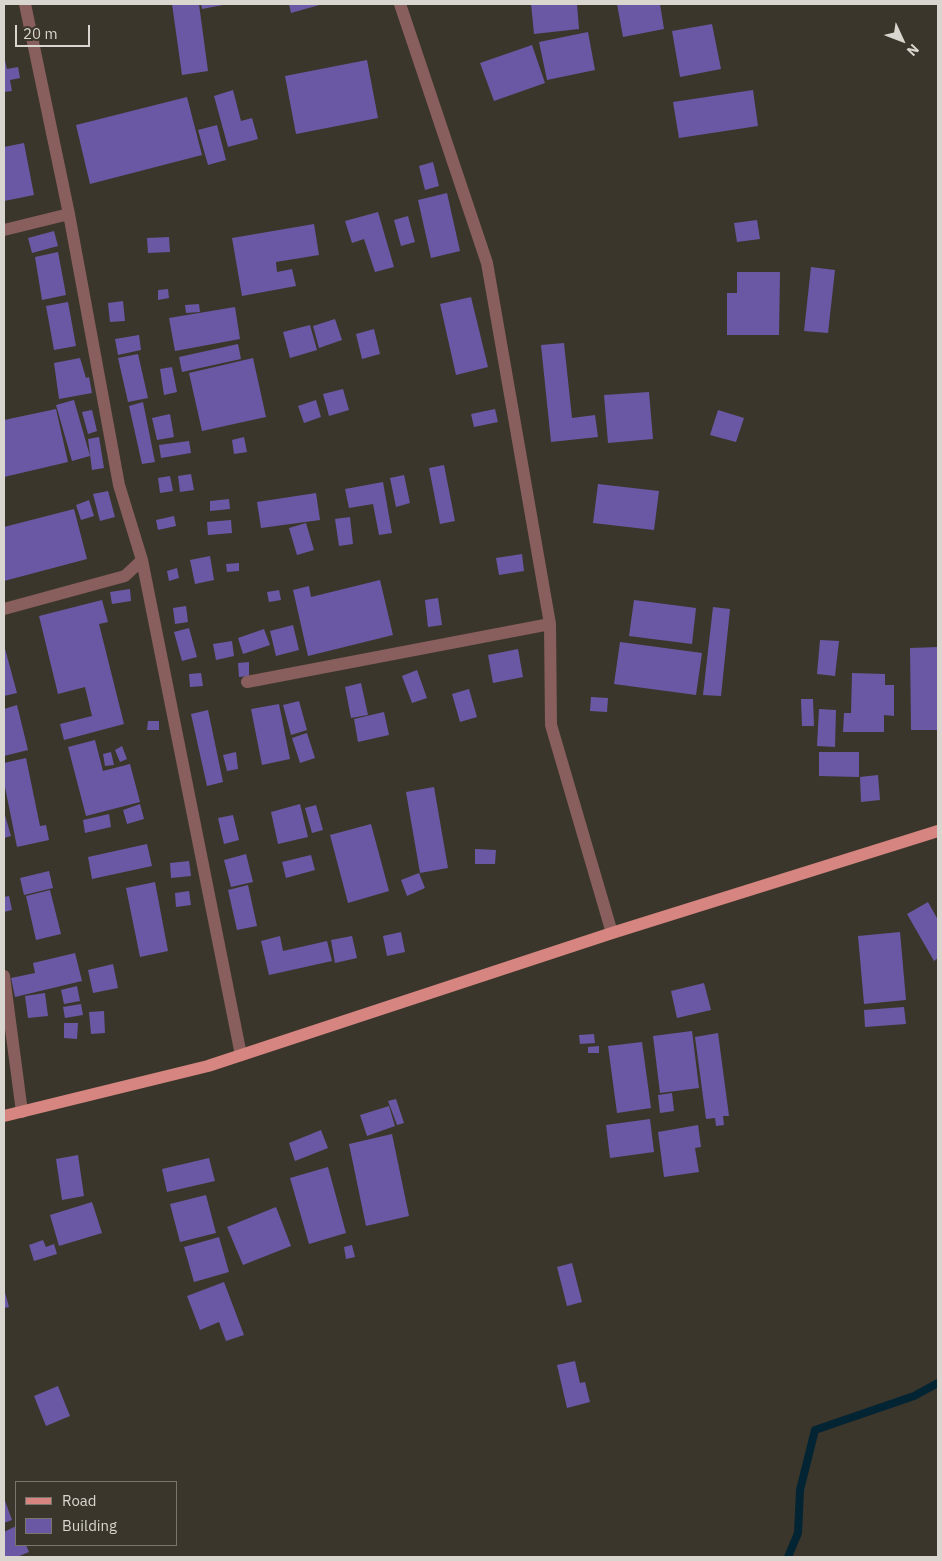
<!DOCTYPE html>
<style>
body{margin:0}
#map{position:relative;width:942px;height:1561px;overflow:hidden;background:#3b362b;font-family:"IBM Plex Sans",sans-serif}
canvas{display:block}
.frame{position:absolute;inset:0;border:5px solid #d9d6cf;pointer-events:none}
.legend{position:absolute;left:15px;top:1481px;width:162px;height:65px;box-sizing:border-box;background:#3b362b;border:1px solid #7a766d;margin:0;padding:6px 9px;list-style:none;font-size:15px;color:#d9d6cf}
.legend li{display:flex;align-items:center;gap:10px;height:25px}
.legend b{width:25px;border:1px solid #7a766d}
.north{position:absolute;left:877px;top:15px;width:50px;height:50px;-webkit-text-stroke:4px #3b362b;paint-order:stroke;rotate:133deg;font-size:14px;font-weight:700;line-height:20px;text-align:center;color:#d9d6cf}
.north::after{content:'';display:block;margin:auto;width:18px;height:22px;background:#d9d6cf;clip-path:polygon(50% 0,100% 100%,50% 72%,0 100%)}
.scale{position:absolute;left:15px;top:25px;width:75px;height:22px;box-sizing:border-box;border:2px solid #d9d6cf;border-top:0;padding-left:6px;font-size:15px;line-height:18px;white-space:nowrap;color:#d9d6cf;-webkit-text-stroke:4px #3b362b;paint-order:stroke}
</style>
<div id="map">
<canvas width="942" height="1561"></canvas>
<div class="frame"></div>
<ul class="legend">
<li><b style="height:6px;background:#d68580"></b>Road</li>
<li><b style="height:14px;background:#6a58a4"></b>Building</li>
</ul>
<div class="north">N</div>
<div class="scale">20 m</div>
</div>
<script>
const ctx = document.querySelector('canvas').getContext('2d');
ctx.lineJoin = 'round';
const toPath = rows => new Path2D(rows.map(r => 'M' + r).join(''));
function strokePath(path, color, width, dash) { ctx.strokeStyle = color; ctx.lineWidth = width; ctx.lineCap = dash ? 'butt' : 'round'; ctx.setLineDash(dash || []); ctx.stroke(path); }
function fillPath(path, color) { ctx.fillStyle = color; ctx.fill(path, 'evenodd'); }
strokePath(toPath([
 [788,1557,798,1533,800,1490,815,1430,914,1396,938,1383]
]), '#032433', 8);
fillPath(toPath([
 [172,4,199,4,208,71,182,75],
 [201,4,223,4,223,5,202,9],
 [289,4,323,4,291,13],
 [531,4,577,4,579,29,534,34],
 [617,4,660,4,664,29,623,37],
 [712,24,721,69,680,77,672,31],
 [588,32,595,70,547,80,539,42],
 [532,45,545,83,494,101,480,63],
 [4,56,7,69,18,67,20,78,10,80,12,91,4,92],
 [367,60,378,118,296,134,285,76],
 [233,90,241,121,252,118,258,139,228,147,214,96],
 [753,90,758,126,679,138,673,102],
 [187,97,202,155,90,184,76,125],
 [217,125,226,160,208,165,198,130],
 [24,143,34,195,4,201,4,147],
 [433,162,439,186,425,190,419,166],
 [447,193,460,251,431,258,418,200],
 [378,212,394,267,375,272,364,239,352,243,345,221],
 [408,216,415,242,401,246,394,220],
 [757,220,760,239,737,242,734,223],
 [314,224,319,255,276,262,277,272,292,269,296,286,242,296,232,238],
 [54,231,58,246,32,253,28,238],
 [169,237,170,252,148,253,147,238],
 [58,252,66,295,42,300,35,257],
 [811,267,835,270,828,333,804,331],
 [737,272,780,272,779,335,727,335,727,293,737,293],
 [168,289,169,298,158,300,158,290],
 [471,297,488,367,456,375,440,304],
 [123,301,125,321,110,322,108,303],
 [68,302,76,346,54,350,46,306],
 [199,304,200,312,186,313,185,305],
 [235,307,240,339,175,351,169,318],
 [335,319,342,340,319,348,313,326],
 [310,325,317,350,290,358,283,332],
 [374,329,380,354,362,359,356,334],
 [139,335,141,350,118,355,115,339],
 [564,343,572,418,595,415,598,437,551,442,541,345],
 [238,344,241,359,182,372,179,357],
 [138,354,148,398,128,402,118,358],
 [80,358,86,378,89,377,92,393,59,399,54,363],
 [253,358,266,417,202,431,189,373],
 [172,367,177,392,164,395,160,369],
 [343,389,349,410,329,416,323,394],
 [649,392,653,439,608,443,604,395],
 [74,400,90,456,72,461,56,405],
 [316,400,321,417,304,423,298,406],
 [143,402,155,462,142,464,129,406],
 [56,409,68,462,4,477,4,420],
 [495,409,498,422,474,427,471,414],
 [92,410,97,431,88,434,82,412],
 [718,410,744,418,736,442,710,435],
 [170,414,174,437,157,440,152,418],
 [99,437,104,468,92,470,88,439],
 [244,437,247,452,234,454,232,440],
 [189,441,191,453,161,458,159,445],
 [444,465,455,521,440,524,429,468],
 [191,474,194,490,180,492,178,476],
 [404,475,410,503,396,507,390,478],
 [170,476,173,491,160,493,158,478],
 [383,482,392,533,379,535,373,504,349,508,345,489],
 [598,484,659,491,654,530,593,523],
 [108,491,115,517,100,521,93,494],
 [316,493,320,520,261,528,257,502],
 [229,499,230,509,210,511,210,501],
 [89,500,94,516,81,520,76,505],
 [74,509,87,559,4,581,4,527],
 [174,516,176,526,158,530,156,520],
 [350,517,353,544,339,546,335,519],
 [231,520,232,533,208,535,207,522],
 [306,523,314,550,297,555,289,528],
 [522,554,524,571,499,575,496,558],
 [210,556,214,580,195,584,190,560],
 [239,563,239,571,227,572,226,564],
 [177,568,179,578,169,581,167,571],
 [380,580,393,635,308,656,293,590,309,586,311,597],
 [130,589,131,601,112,604,110,592],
 [279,590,281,600,269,602,267,592],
 [438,598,442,625,428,627,425,600],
 [102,600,108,622,99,624,124,724,64,740,60,724,92,716,85,687,58,694,39,616],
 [634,600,696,608,692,644,629,636],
 [186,606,188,622,175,624,173,608],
 [713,607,730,609,721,696,703,695],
 [293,625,299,650,276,656,270,631],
 [189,628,197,657,182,661,174,632],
 [264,629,270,645,243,654,238,638],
 [820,640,839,641,835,676,817,674],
 [232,641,234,656,216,660,213,644],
 [620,642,702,653,696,695,614,684],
 [4,645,17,693,4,696],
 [938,647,938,730,911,730,910,648],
 [518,649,523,677,493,683,488,655],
 [249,662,249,676,239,677,238,663],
 [417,670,427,698,412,703,402,676],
 [201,673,203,686,190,687,189,674],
 [852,673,885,674,885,685,894,685,894,716,884,715,884,732,843,732,844,713,851,713],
 [361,683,368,715,351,718,345,687],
 [469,689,477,717,460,722,452,694],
 [591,697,608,698,607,712,590,711],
 [801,699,813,699,814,726,802,726],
 [299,701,307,730,291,735,283,705],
 [279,704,290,759,262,765,251,709],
 [17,705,28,750,4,756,4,709],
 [819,709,836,710,835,747,817,746],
 [208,710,223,782,207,786,191,714],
 [384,712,389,735,358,742,354,719],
 [148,721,159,721,159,730,147,730],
 [307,733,315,758,300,763,292,738],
 [95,740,103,771,130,764,140,802,86,816,68,747],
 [122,746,127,759,120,762,115,750],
 [111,752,114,765,105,766,103,754],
 [236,752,238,769,227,771,223,755],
 [819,752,859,752,859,777,819,776],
 [26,758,40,826,46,825,49,840,17,847,4,782,4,763],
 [878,775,880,800,861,802,860,777],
 [434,787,448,868,420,873,406,792],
 [140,804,144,819,127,824,123,810],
 [300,804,308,837,278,844,271,812],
 [316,805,323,830,312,833,305,808],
 [4,812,11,836,4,838],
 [109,814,111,827,85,833,83,820],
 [233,815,239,840,224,844,218,818],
 [371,824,389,891,348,903,330,835],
 [147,844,152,866,92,879,88,857],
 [475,849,496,850,495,864,475,864],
 [246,854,253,882,231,887,224,860],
 [311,855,315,870,286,878,282,862],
 [189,861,191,876,171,878,170,863],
 [49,871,53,888,24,895,20,878],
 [419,873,425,888,407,896,401,880],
 [155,882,168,951,140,957,126,888],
 [248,885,257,926,237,930,228,890],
 [50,890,61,934,36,940,26,896],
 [189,891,191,905,176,907,175,893],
 [9,896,12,910,4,912,4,897],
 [928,902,938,920,938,958,934,961,907,914],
 [401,932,405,952,387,956,383,936],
 [900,932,906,1000,864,1004,858,936],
 [280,936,283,951,327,941,332,961,269,975,261,941],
 [352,936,357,958,335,963,331,940],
 [75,953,82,981,15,997,11,978,35,973,33,963],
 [113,964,118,988,93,993,88,970],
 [704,983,711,1010,677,1018,671,991],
 [77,986,80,1001,64,1004,61,990],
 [45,993,48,1016,28,1018,25,996],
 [81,1004,83,1015,65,1018,63,1007],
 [904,1007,906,1024,865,1027,864,1010],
 [104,1011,105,1033,91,1034,89,1012],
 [64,1023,78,1023,77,1039,64,1038],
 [692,1031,699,1088,660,1093,653,1036],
 [718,1033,729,1116,723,1116,724,1125,716,1126,715,1118,706,1119,695,1037],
 [594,1034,595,1043,580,1044,579,1035],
 [642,1042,651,1108,617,1113,608,1046],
 [599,1046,599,1053,588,1053,588,1047],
 [672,1093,674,1111,660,1113,658,1095],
 [396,1099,404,1123,397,1125,388,1101],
 [389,1106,395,1126,367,1136,360,1115],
 [650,1119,654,1152,610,1158,606,1125],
 [698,1125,701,1147,695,1148,699,1172,664,1177,658,1132],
 [321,1130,328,1148,295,1161,289,1143],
 [392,1134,409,1216,366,1226,349,1144],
 [78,1155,84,1196,62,1200,56,1159],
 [209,1158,215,1181,167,1192,162,1169],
 [328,1167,346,1233,309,1244,290,1178],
 [206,1195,216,1233,180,1242,170,1204],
 [92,1202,102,1233,59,1246,50,1215],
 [276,1207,291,1246,243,1265,227,1227],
 [219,1237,229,1272,194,1282,184,1247],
 [43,1240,46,1247,54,1244,57,1254,34,1261,29,1245],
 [352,1245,355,1257,346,1259,344,1247],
 [572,1263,582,1302,567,1306,557,1267],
 [224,1282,244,1335,226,1341,219,1322,200,1330,187,1296],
 [4,1289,9,1307,4,1308],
 [575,1361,580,1383,585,1382,590,1402,567,1408,557,1365],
 [58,1386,70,1416,46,1426,34,1396],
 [4,1498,12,1520,4,1523],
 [16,1526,16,1545,26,1545,29,1552,17,1557,4,1557,4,1532]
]), '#6a58a4');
strokePath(toPath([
 [25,4,69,214,119,485,142,560,241,1055],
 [400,4,487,263,550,624,551,725,612,933],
 [4,230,69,214],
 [4,609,125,576,142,560],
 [247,682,550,624],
 [4,976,22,1112]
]), '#885f5c', 12);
strokePath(toPath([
 [4,1116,208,1066,612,933,938,831]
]), '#d68580', 12);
</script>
